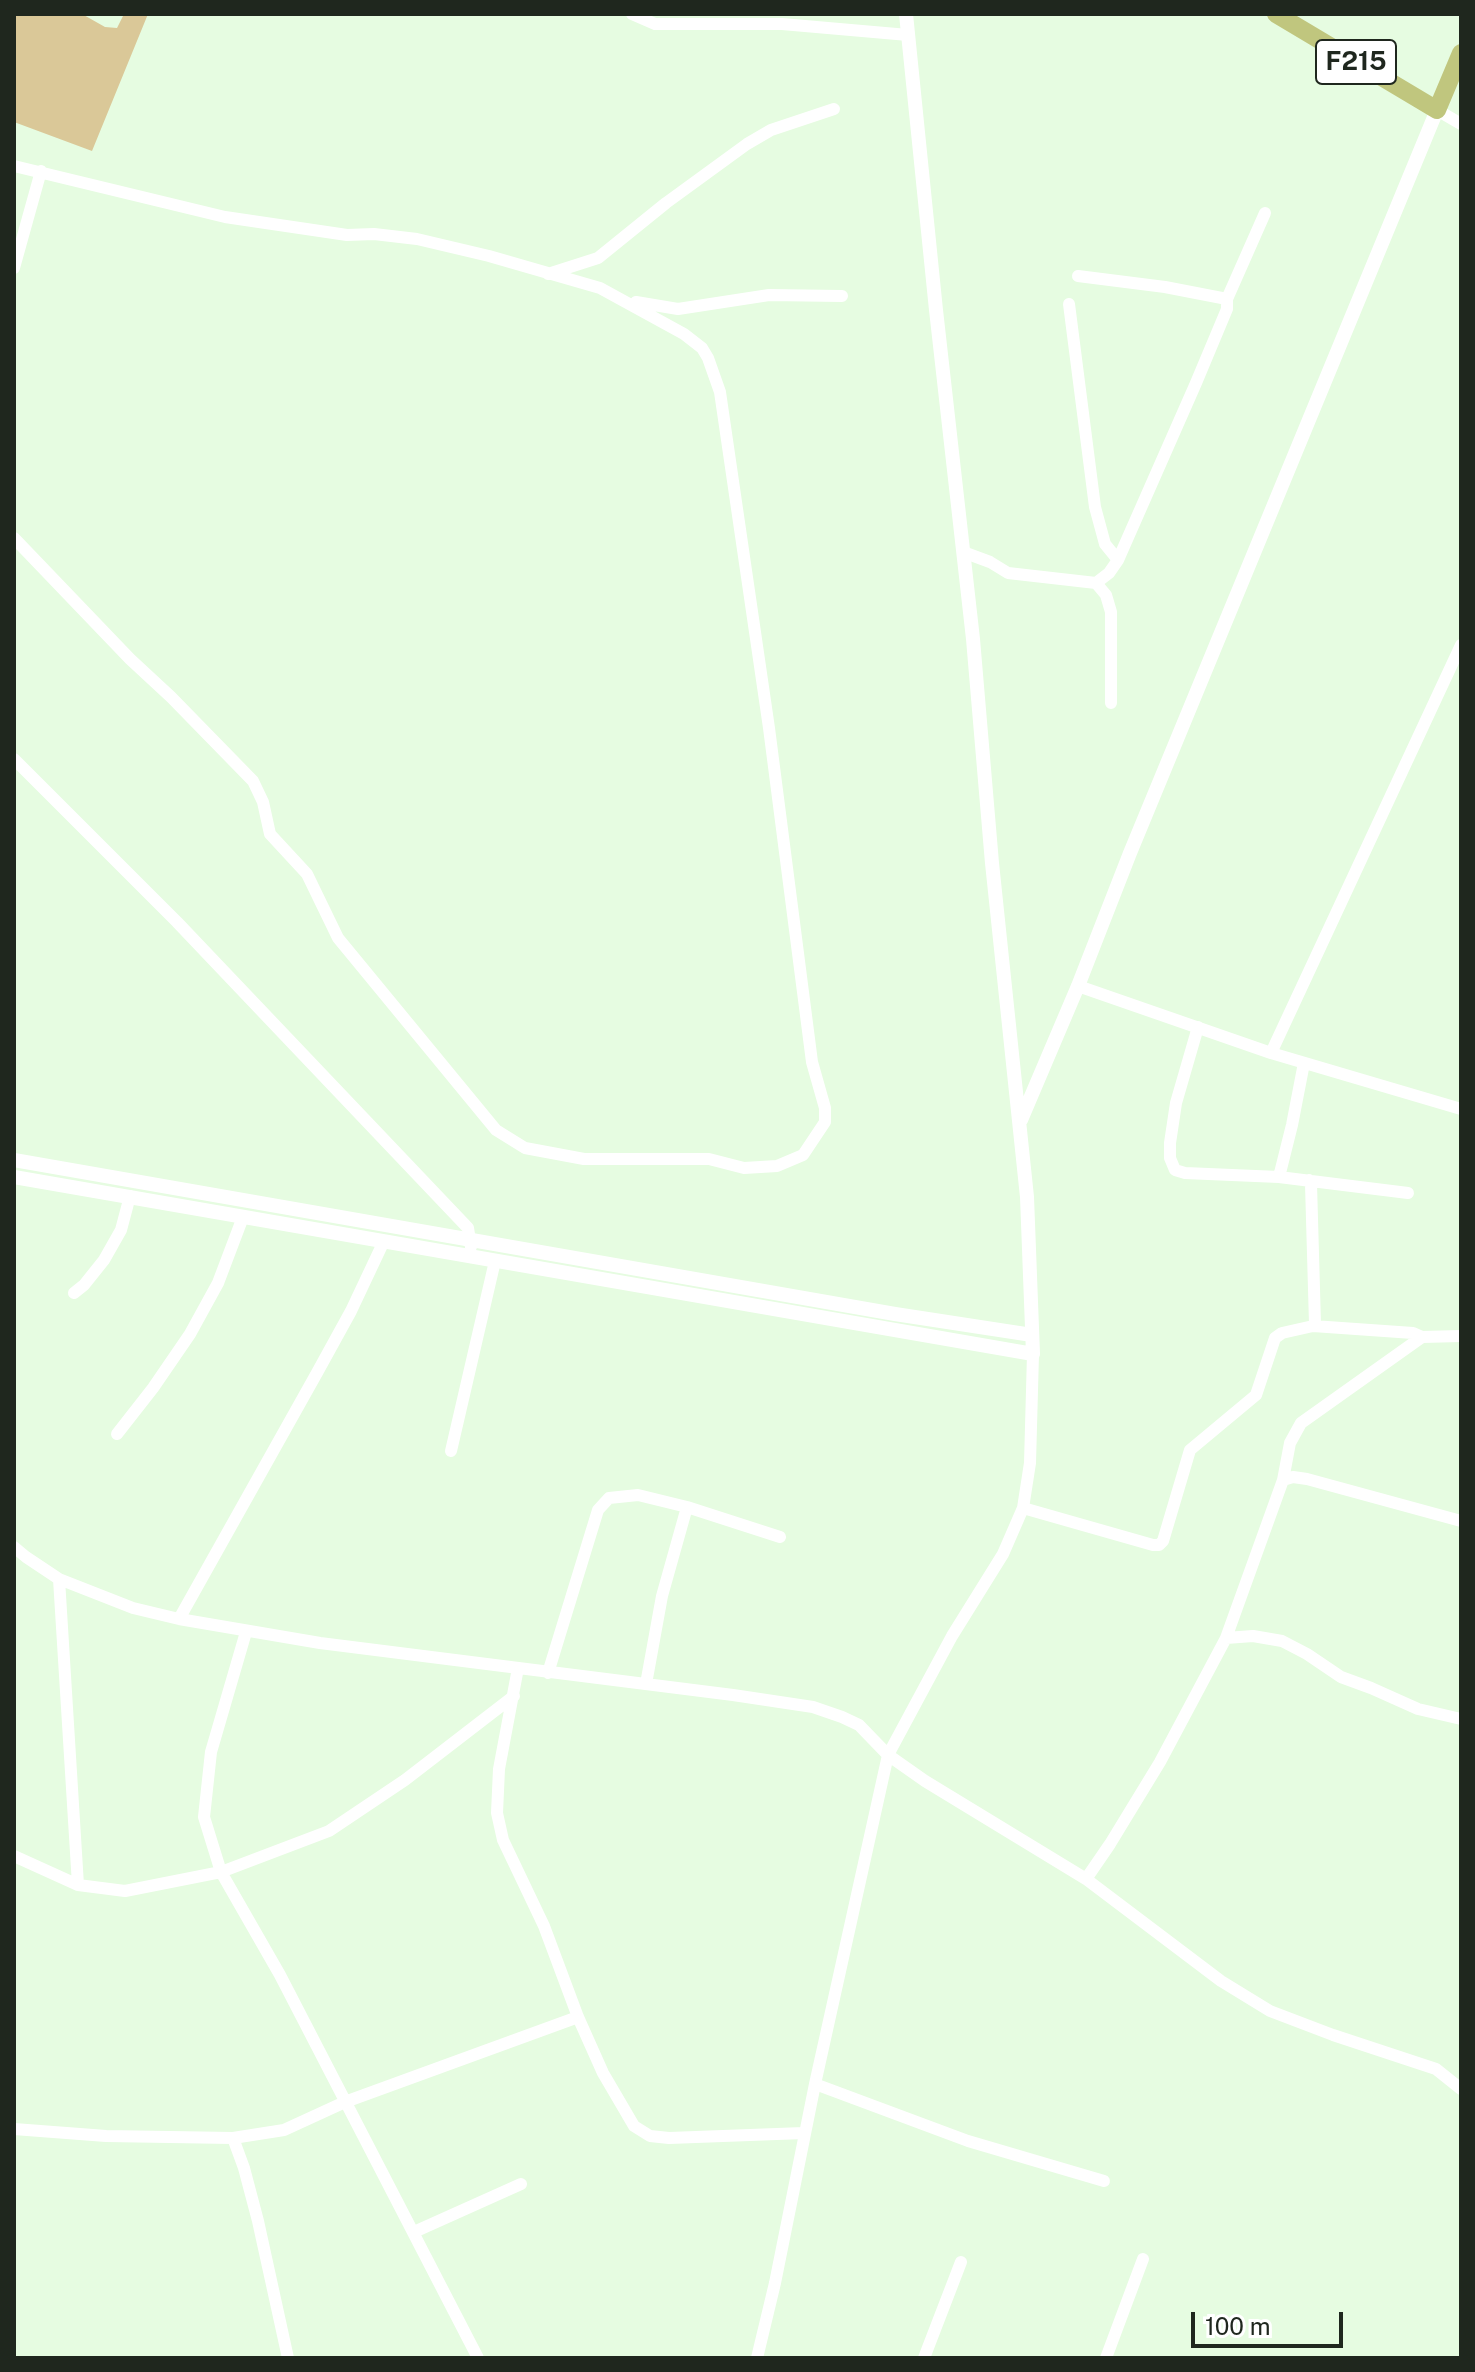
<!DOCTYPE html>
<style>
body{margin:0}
#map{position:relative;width:1475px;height:2372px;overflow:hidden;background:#e6fce1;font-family:"Public Sans",sans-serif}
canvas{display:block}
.frame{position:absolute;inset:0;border:16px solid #1f271e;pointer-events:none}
.scale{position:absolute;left:1191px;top:2312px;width:152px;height:36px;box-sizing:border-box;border:4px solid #1f271e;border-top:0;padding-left:10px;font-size:24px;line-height:28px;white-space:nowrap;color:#1f271e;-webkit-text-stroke:6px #fff;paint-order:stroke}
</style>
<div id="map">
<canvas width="1475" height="2372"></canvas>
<div class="frame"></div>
<div class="scale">100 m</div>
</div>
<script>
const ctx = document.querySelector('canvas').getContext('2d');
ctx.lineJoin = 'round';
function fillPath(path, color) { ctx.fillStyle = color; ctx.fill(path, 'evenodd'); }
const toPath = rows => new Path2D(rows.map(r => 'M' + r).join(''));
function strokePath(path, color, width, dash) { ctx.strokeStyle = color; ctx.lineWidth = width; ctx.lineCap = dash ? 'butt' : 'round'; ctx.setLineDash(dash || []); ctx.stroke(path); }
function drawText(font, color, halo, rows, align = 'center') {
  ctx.font = font + ' "Public Sans",sans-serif'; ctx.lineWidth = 8; ctx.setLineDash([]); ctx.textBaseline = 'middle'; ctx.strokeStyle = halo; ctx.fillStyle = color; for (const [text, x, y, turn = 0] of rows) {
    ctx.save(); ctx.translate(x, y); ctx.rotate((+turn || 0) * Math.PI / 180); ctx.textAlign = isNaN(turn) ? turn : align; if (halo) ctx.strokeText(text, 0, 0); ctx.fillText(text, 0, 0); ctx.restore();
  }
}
fillPath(toPath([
 [14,14,82,14,105,27,117,28,124,14,148,14,92,151,14,122]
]), '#dac898');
strokePath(toPath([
 [632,14,655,24,782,24,908,35],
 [1437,110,1461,124],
 [14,166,225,217,347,235,374,234,417,239,489,256,600,288,684,334,702,348,708,358,720,392,769,728,812,1062,825,1108,825,1122,803,1155,777,1166,744,1168,709,1159,584,1159,525,1148,496,1130,338,938,307,874,270,834,263,802,253,781,171,697,130,659,14,538],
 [14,268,41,171],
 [548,274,598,258,666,203,747,144,771,130,834,109],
 [1078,276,1165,287,1227,299],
 [636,302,678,309,769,295,842,296],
 [1069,304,1095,507,1105,544,1118,560],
 [963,552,990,562,1008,573,1096,583,1109,573,1118,560,1196,383,1227,309,1227,299,1265,213],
 [1096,583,1106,595,1111,612,1111,703],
 [14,759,177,922,468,1228,471,1247],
 [1078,986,1271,1053,1461,1109],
 [1198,1027,1176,1103,1170,1143,1170,1158,1175,1170,1185,1173,1279,1177,1292,1125,1304,1063],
 [1271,1053,1461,645],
 [1279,1177,1408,1193],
 [1309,1180,1311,1184,1315,1324,1313,1326],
 [74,1293,84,1285,104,1260,121,1230,130,1196],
 [117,1434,153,1388,190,1334,218,1283,243,1217],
 [451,1451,495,1261],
 [1283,1480,1290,1443,1301,1423,1422,1337],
 [1023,1508,1153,1545,1159,1545,1163,1541,1190,1450,1256,1395,1275,1338,1282,1333,1313,1326,1413,1333,1422,1337,1461,1336],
 [14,1547,26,1557,59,1579,133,1608,179,1619,320,1643,733,1695,813,1707,842,1717,859,1725,888,1755,925,1781,1086,1879,1221,1981,1270,2011,1333,2035,1436,2069,1461,2089],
 [59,1579,78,1885],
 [179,1619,318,1371,351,1311,384,1241],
 [246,1632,211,1752,204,1817,221,1872,280,1975,478,2358],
 [1226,1638,1253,1636,1282,1641,1307,1654,1341,1677,1371,1688,1418,1709,1461,1719],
 [518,1668,499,1769,497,1813,503,1840,544,1926,578,2017,603,2073,634,2126,650,2136,669,2138,804,2133],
 [548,1673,598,1510,609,1498,638,1495,687,1507,780,1537],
 [646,1684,662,1596,687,1507],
 [14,1856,78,1885,125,1891,221,1872,329,1831,405,1780,514,1696],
 [1086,1879,1110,1844,1160,1762,1226,1638,1283,1480,1293,1477,1307,1479,1461,1521],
 [815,2084,968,2141,1104,2181],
 [14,2129,106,2136,233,2138,284,2130,345,2102,578,2017],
 [233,2138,244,2168,258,2221,288,2358],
 [414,2232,521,2184],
 [757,2358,775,2283,815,2084,888,1755,952,1636,1003,1554,1023,1508,1030,1463,1033,1354],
 [924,2358,961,2262],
 [1106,2358,1143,2259]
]), '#fff', 12);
strokePath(toPath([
 [1021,1120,1078,986,1130,853,1437,110],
 [14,1160,895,1314,1032,1335],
 [14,1177,1033,1354,1027,1197,992,863,973,639,936,310,906,14]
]), '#fff', 14);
strokePath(toPath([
 [1276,14,1437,110,1461,53]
]), '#c0c67e', 18);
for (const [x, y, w] of [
 [1356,62,80]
]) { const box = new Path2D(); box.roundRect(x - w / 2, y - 22, w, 44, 6); ctx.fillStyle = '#fff'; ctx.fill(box); strokePath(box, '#1f271e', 2); }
drawText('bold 26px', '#1f271e', null, [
 ["F215",1356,62]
]);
</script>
